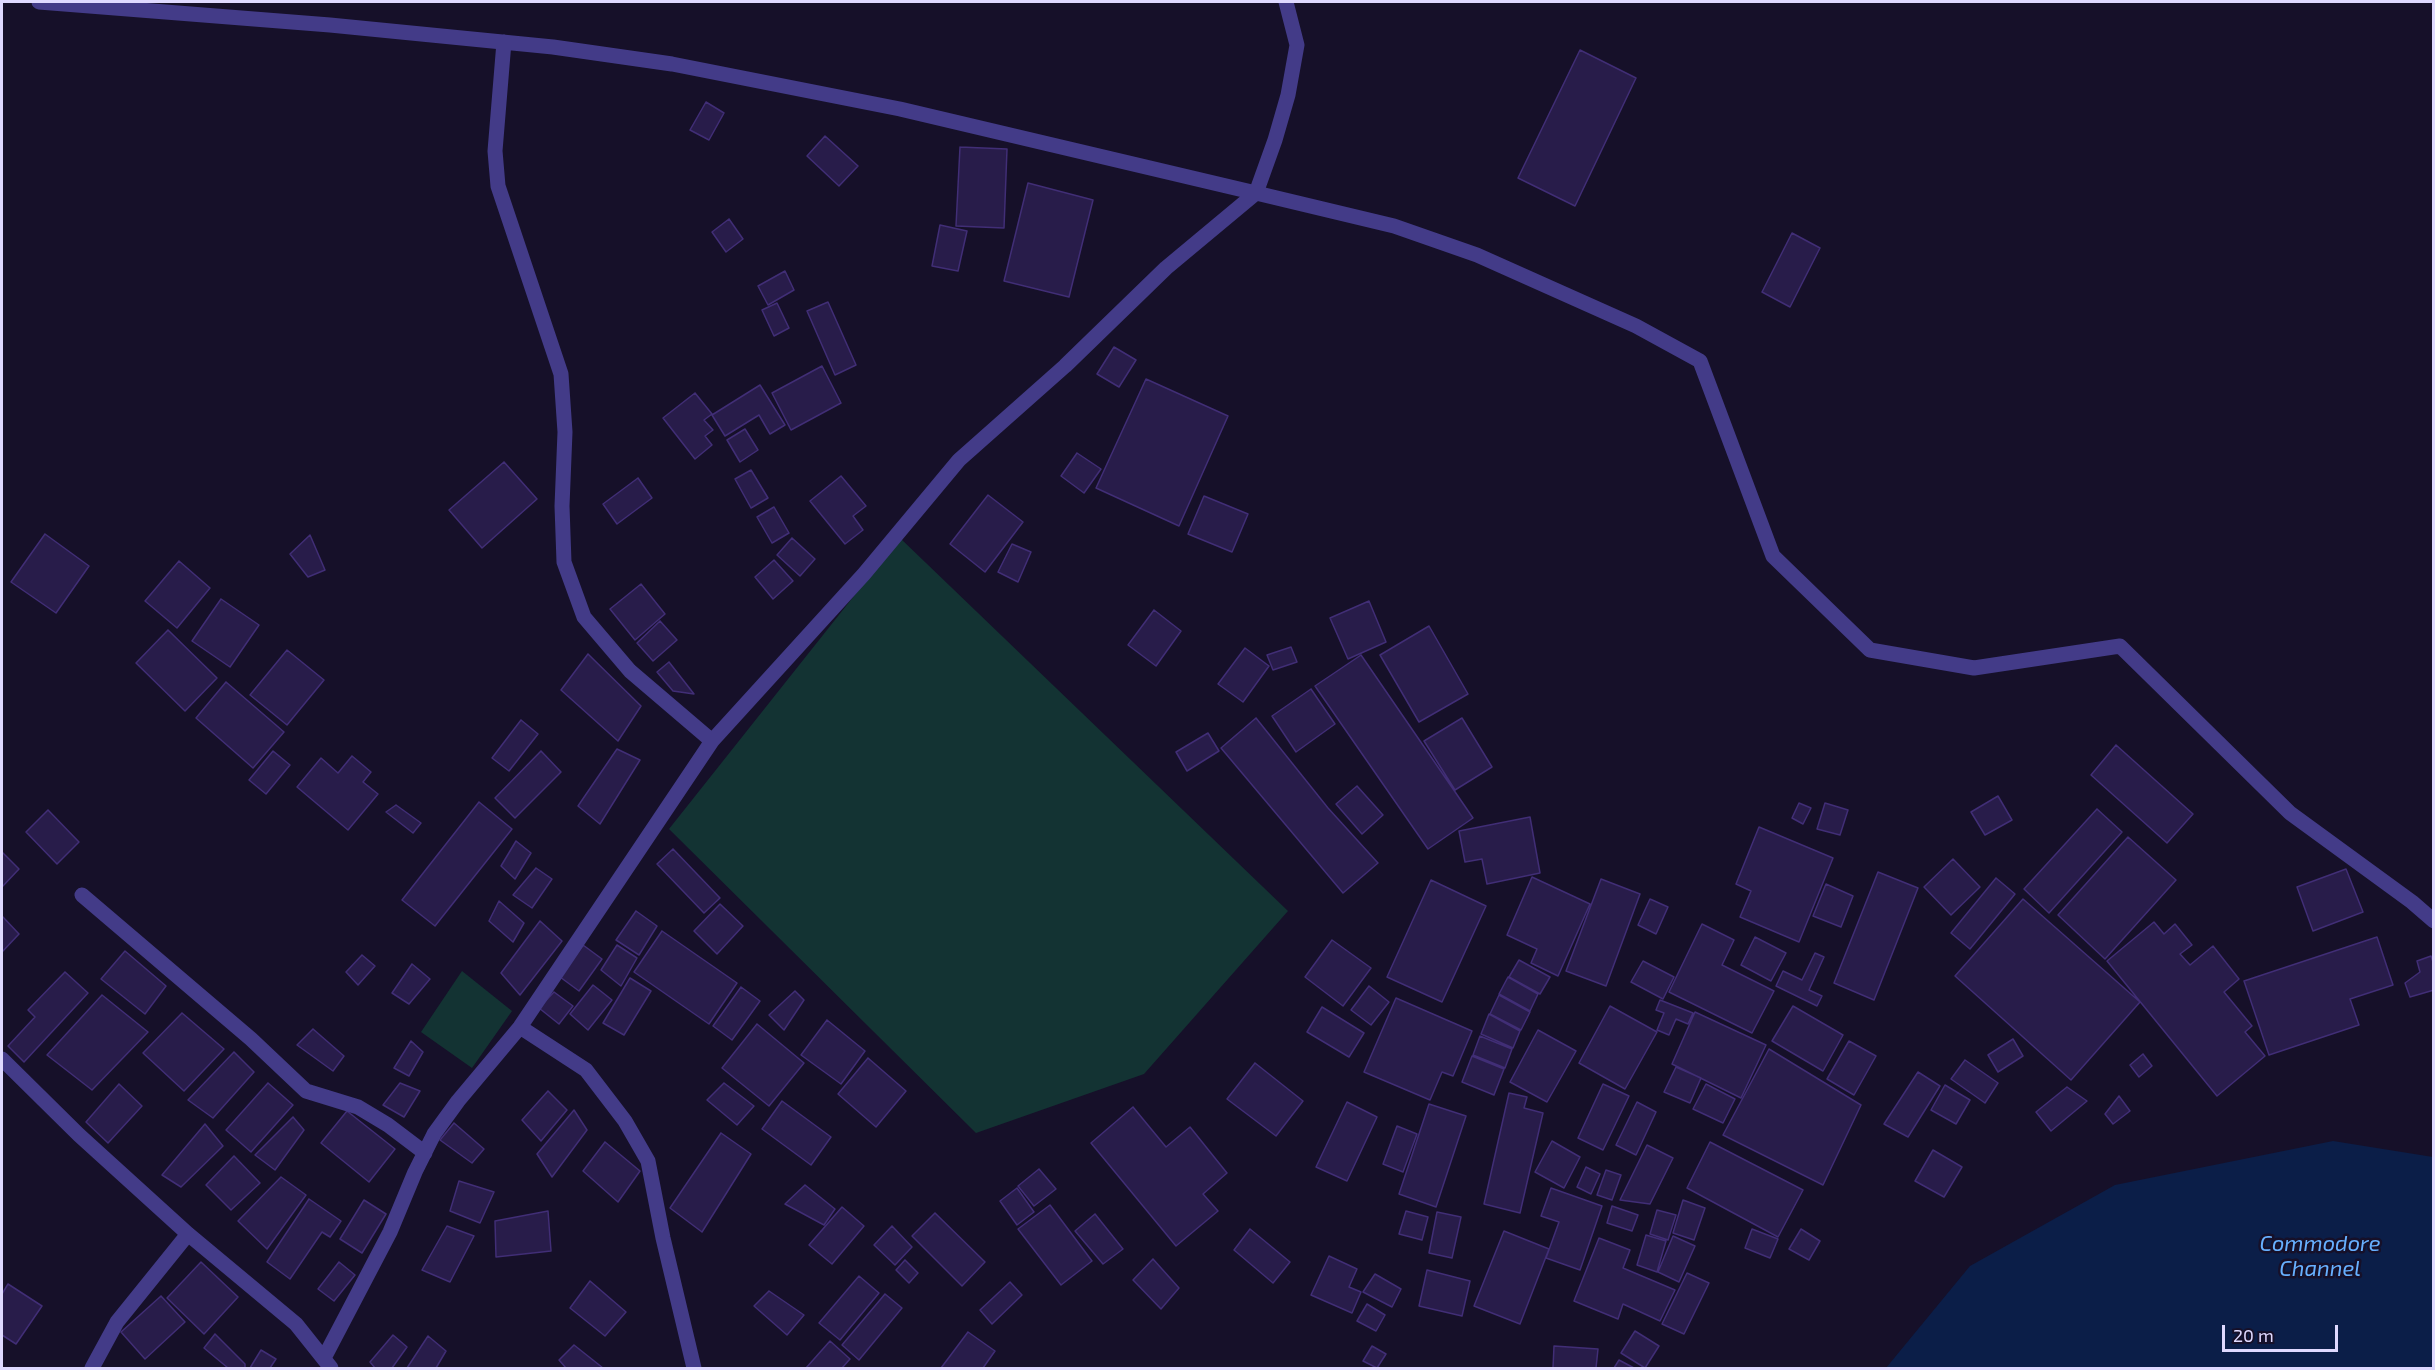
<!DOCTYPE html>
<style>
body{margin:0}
#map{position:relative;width:2435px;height:1370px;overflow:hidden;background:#161029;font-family:"Exo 2",sans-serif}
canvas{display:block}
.frame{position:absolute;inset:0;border:3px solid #dfd9ff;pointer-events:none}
.scale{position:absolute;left:2222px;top:1325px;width:116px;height:27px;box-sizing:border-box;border:3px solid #dfd9ff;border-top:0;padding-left:8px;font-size:18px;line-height:21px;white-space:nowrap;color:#dfd9ff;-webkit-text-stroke:4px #161029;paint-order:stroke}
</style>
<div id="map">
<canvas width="2435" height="1370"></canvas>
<div class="frame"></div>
<div class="scale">20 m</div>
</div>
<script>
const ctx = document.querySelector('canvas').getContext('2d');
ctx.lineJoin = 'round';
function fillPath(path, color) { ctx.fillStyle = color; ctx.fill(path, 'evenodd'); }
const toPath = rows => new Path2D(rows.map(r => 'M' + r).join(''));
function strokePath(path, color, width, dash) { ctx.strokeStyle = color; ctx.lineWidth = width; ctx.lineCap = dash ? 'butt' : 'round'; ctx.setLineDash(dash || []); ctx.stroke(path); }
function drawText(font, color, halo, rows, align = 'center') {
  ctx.font = font + ' "Exo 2",sans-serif'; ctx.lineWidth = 5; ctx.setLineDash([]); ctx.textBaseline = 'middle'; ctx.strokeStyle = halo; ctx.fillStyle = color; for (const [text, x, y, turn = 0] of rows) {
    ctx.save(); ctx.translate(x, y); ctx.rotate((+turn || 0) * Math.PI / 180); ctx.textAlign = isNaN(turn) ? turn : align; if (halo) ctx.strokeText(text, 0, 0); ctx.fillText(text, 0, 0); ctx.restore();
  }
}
fillPath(toPath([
 [900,538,1288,911,1144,1074,976,1133,669,829],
 [462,971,512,1011,472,1068,421,1032]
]), '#133333');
fillPath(toPath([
 [2333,1141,2433,1157,2433,1368,1886,1368,1970,1266,2115,1185]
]), '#0b1e48');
const building = toPath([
 [1580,50,1636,78,1575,206,1518,178,1580,50],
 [706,102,724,113,709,140,690,130,706,102],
 [825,136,858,166,839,186,807,156,825,136],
 [960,147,1007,149,1004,228,956,226,960,147],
 [1028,183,1093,200,1069,297,1004,281,1028,183],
 [729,219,743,239,726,252,712,232,729,219],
 [940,225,967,231,958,271,932,266,940,225],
 [1792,233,1820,248,1790,307,1762,292,1792,233],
 [785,271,794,290,768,305,758,286,785,271],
 [828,302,856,365,835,375,807,311,828,302],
 [777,303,789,328,774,336,762,310,777,303],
 [1114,347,1136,360,1119,387,1097,374,1114,347],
 [822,366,841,403,791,430,772,393,822,366],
 [1146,379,1228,416,1179,526,1096,488,1146,379],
 [760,385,785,425,770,434,759,415,725,436,712,415,760,385],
 [695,393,712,414,704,420,713,430,705,436,712,445,695,459,663,418,695,393],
 [745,429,758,450,740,462,727,440,745,429],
 [1077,453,1101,469,1084,493,1061,476,1077,453],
 [504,462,537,499,482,548,449,510,504,462],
 [751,470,768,498,751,508,735,479,751,470],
 [841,476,866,506,853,516,863,530,845,544,810,501,841,476],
 [638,478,652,498,617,524,603,504,638,478],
 [988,495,1023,522,985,572,950,544,988,495],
 [1204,496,1248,514,1232,552,1188,534,1204,496],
 [774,507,789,533,772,543,757,517,774,507],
 [45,534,89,566,56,613,11,582,45,534],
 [310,535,325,570,308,577,290,554,310,535],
 [792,538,815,559,800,576,777,555,792,538],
 [1012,544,1031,552,1018,582,998,572,1012,544],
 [774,560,793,581,773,599,755,577,774,560],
 [179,561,210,588,177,628,145,601,179,561],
 [641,584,665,614,635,640,610,609,641,584],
 [221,599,259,625,230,667,192,641,221,599],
 [1369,601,1386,642,1348,659,1330,618,1369,601],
 [1154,610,1181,631,1156,666,1128,645,1154,610],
 [660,621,677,640,653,661,637,643,660,621],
 [1429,626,1468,694,1419,722,1380,655,1429,626],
 [168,630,217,678,185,711,136,663,168,630],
 [1291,647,1297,662,1273,670,1267,655,1291,647],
 [1245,648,1269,666,1243,702,1218,684,1245,648],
 [287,650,324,680,287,725,250,695,287,650],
 [588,654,641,706,618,741,561,690,588,654],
 [1361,655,1473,818,1428,849,1315,686,1361,655],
 [669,662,694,694,673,691,657,672,669,662],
 [226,682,284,732,253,768,196,718,226,682],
 [1311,689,1335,724,1296,752,1272,716,1311,689],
 [1256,718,1328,808,1378,863,1343,893,1221,748,1256,718],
 [1462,718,1492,767,1455,790,1424,741,1462,718],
 [521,720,538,734,509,771,492,758,521,720],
 [1208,733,1219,751,1187,771,1176,752,1208,733],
 [2116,745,2193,814,2167,843,2091,775,2116,745],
 [617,749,640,760,600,824,578,806,617,749],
 [273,751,290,765,266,794,249,780,273,751],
 [541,751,561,772,515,818,495,798,541,751],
 [352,756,371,772,363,782,378,794,348,830,297,787,321,758,338,773,352,756],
 [1357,786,1383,815,1362,834,1336,804,1357,786],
 [1998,796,2012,820,1985,835,1971,812,1998,796],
 [479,802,512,829,435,926,402,900,479,802],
 [1799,803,1811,808,1803,824,1792,818,1799,803],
 [1825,803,1848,810,1840,835,1817,829,1825,803],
 [396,805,421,823,413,833,386,812,396,805],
 [2097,809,2122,832,2049,913,2024,889,2097,809],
 [48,810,79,842,57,864,26,832,48,810],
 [1530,817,1540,873,1487,884,1482,859,1465,862,1459,831,1530,817],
 [1759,827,1833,858,1799,942,1740,917,1751,891,1736,884,1759,827],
 [2128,837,2176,880,2105,959,2058,915,2128,837],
 [516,841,531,853,515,879,501,866,516,841],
 [673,849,720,898,704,913,657,864,673,849],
 [2,852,19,869,2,887,2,852],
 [1953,859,1980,887,1951,915,1924,887,1953,859],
 [536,868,552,879,532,908,513,895,536,868],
 [2346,869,2363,912,2313,931,2297,887,2346,869],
 [1878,872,1918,888,1874,1000,1834,983,1878,872],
 [1532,877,1590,904,1558,976,1531,963,1537,949,1507,935,1532,877],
 [1996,878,2015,894,1970,949,1951,933,1996,878],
 [1601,879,1640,894,1606,986,1566,971,1601,879],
 [1431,880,1486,906,1442,1002,1387,977,1431,880],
 [1826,884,1853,896,1841,927,1813,916,1826,884],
 [1650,899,1668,907,1656,934,1638,925,1650,899],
 [2023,899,2140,1002,2071,1080,1955,976,2023,899],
 [499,901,524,923,513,942,489,921,499,901],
 [720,904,743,926,717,954,694,931,720,904],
 [636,911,657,926,639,955,616,940,636,911],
 [2,916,19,934,2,952,2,916],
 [540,921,562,941,520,995,501,973,540,921],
 [2154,922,2164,934,2175,924,2192,945,2180,954,2190,965,2213,946,2239,979,2224,992,2252,1026,2245,1032,2265,1056,2217,1096,2107,961,2154,922],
 [1702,924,1734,940,1722,965,1774,991,1752,1033,1669,992,1702,924],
 [662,931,737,983,709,1024,634,972,662,931],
 [1755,937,1786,953,1771,981,1741,965,1755,937],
 [2377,937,2393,985,2350,999,2359,1025,2269,1055,2244,981,2377,937],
 [1332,940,1371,968,1343,1006,1305,977,1332,940],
 [583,945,602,959,579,991,560,977,583,945],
 [617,945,637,958,621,986,601,970,617,945],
 [125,951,166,986,145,1014,101,979,125,951],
 [1815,953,1824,957,1809,990,1822,996,1817,1006,1776,986,1783,971,1802,980,1815,953],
 [362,955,375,966,358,985,346,972,362,955],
 [2431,956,2434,965,2434,990,2410,997,2405,983,2420,972,2417,961,2431,956],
 [1519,960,1550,977,1540,994,1509,977,1519,960],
 [1643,961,1674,977,1663,999,1631,982,1643,961],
 [412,964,430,979,409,1004,392,993,412,964],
 [65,972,88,993,24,1062,8,1046,35,1017,28,1010,65,972],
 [1508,977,1538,994,1530,1011,1499,994,1508,977],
 [630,978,651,991,624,1035,603,1023,630,978],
 [593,985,612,1000,588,1030,570,1014,593,985],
 [1369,986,1389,1002,1371,1025,1351,1010,1369,986],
 [741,987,760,1001,732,1040,713,1026,741,987],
 [795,991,804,1000,784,1030,769,1015,795,991],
 [554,992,573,1006,559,1024,539,1008,554,992],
 [102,995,148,1032,92,1090,47,1055,102,995],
 [1499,995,1530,1012,1521,1030,1490,1014,1499,995],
 [1396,998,1472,1031,1453,1076,1442,1072,1430,1100,1364,1072,1396,998],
 [1660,1000,1693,1013,1688,1024,1676,1019,1669,1035,1657,1030,1664,1013,1656,1010,1660,1000],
 [1610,1006,1657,1032,1625,1089,1579,1063,1610,1006],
 [1793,1006,1843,1035,1823,1071,1772,1041,1793,1006],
 [1322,1007,1364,1033,1349,1057,1307,1032,1322,1007],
 [1695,1012,1766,1045,1741,1098,1672,1064,1695,1012],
 [182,1013,224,1049,184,1091,143,1053,182,1013],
 [1489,1014,1520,1031,1513,1048,1481,1034,1489,1014],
 [827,1020,865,1051,841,1084,801,1055,827,1020],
 [757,1024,804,1063,769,1106,722,1068,757,1024],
 [313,1029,344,1056,333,1071,297,1045,313,1029],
 [1538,1030,1576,1051,1547,1102,1510,1082,1538,1030],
 [1480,1036,1512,1049,1505,1068,1473,1055,1480,1036],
 [2013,1039,2023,1056,1998,1072,1988,1055,2013,1039],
 [411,1041,423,1052,409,1076,394,1068,411,1041],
 [1849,1041,1876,1056,1854,1095,1827,1079,1849,1041],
 [1769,1049,1861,1105,1823,1185,1723,1135,1769,1049],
 [234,1052,254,1072,213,1118,188,1100,234,1052],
 [2143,1054,2152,1066,2139,1077,2130,1065,2143,1054],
 [1472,1056,1504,1069,1494,1095,1462,1082,1472,1056],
 [868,1058,906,1091,876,1127,838,1094,868,1058],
 [1965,1060,1998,1083,1985,1103,1951,1079,1965,1060],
 [1255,1063,1303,1101,1276,1136,1227,1099,1255,1063],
 [1676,1067,1701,1078,1690,1103,1664,1092,1676,1067],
 [1918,1072,1940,1086,1908,1137,1884,1124,1918,1072],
 [268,1083,293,1105,251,1152,226,1130,268,1083],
 [400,1083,420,1091,404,1117,383,1105,400,1083],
 [724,1083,754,1106,737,1125,707,1100,724,1083],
 [119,1084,142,1106,108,1143,86,1122,119,1084],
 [1603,1084,1629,1096,1603,1150,1578,1138,1603,1084],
 [1706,1084,1735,1099,1723,1123,1693,1109,1706,1084],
 [1945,1085,1970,1100,1956,1124,1931,1110,1945,1085],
 [2067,1087,2087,1101,2051,1131,2036,1112,2067,1087],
 [548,1091,567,1110,541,1141,522,1120,548,1091],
 [1509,1093,1527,1097,1524,1108,1543,1113,1520,1213,1484,1204,1509,1093],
 [2119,1096,2130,1111,2113,1124,2105,1114,2119,1096],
 [782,1101,831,1137,811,1165,762,1129,782,1101],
 [1347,1102,1377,1117,1347,1181,1316,1167,1347,1102],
 [1637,1102,1656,1112,1636,1155,1616,1145,1637,1102],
 [1429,1104,1466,1116,1436,1207,1399,1194,1429,1104],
 [1133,1107,1166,1147,1190,1127,1227,1173,1203,1194,1218,1211,1176,1246,1091,1143,1133,1107],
 [574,1110,587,1130,552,1177,537,1154,574,1110],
 [347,1111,395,1149,369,1182,321,1143,347,1111],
 [293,1117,304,1130,275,1170,255,1155,293,1117],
 [454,1123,484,1149,472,1163,440,1140,454,1123],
 [205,1124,223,1146,181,1187,162,1175,205,1124],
 [1397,1126,1417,1134,1403,1172,1383,1164,1397,1126],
 [721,1133,751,1154,702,1232,670,1208,721,1133],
 [1552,1141,1580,1157,1564,1188,1535,1172,1552,1141],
 [605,1142,640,1171,618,1202,583,1171,605,1142],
 [1710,1142,1803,1190,1778,1237,1687,1188,1710,1142],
 [1647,1145,1673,1158,1650,1204,1620,1200,1647,1145],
 [1933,1150,1962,1167,1944,1197,1915,1181,1933,1150],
 [234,1156,260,1183,231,1210,206,1185,234,1156],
 [1586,1167,1600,1174,1591,1194,1577,1187,1586,1167],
 [1039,1169,1056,1189,1034,1206,1018,1186,1039,1169],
 [1606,1170,1621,1175,1612,1200,1597,1195,1606,1170],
 [281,1177,306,1195,267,1249,238,1221,281,1177],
 [459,1181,494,1192,480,1223,450,1211,459,1181],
 [805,1185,835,1209,824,1225,785,1204,805,1185],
 [1017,1188,1034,1212,1017,1225,1000,1201,1017,1188],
 [1551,1188,1602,1206,1580,1270,1546,1258,1559,1222,1541,1216,1551,1188],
 [309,1199,341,1221,330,1237,322,1232,290,1279,267,1262,309,1199],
 [364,1200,386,1214,362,1253,340,1239,364,1200],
 [1683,1200,1705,1208,1694,1240,1673,1233,1683,1200],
 [1050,1205,1092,1261,1061,1285,1018,1229,1050,1205],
 [1612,1206,1638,1215,1632,1231,1607,1223,1612,1206],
 [842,1207,864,1226,832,1264,809,1245,842,1207],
 [1657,1210,1676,1215,1668,1240,1650,1234,1657,1210],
 [548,1211,551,1251,496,1257,495,1221,548,1211],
 [1406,1211,1428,1217,1422,1240,1399,1234,1406,1211],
 [1437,1212,1461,1217,1452,1258,1429,1253,1437,1212],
 [935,1213,985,1262,962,1286,912,1236,935,1213],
 [1095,1214,1123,1249,1103,1264,1075,1231,1095,1214],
 [447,1226,474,1236,450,1282,422,1270,447,1226],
 [892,1226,912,1247,895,1265,874,1245,892,1226],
 [1250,1229,1290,1262,1273,1283,1234,1250,1250,1229],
 [1752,1229,1778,1239,1770,1258,1745,1248,1752,1229],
 [1801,1229,1820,1241,1809,1260,1789,1249,1801,1229],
 [1504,1231,1549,1249,1520,1324,1474,1306,1504,1231],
 [1646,1235,1666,1241,1657,1272,1637,1265,1646,1235],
 [1673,1236,1695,1246,1679,1282,1658,1272,1673,1236],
 [1599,1238,1630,1250,1623,1268,1675,1290,1660,1321,1623,1304,1618,1319,1574,1301,1599,1238],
 [1329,1256,1357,1269,1349,1287,1361,1292,1352,1313,1311,1295,1329,1256],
 [1153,1259,1179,1288,1161,1309,1133,1280,1153,1259],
 [905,1260,918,1273,909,1283,896,1270,905,1260],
 [201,1262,238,1297,204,1334,167,1298,201,1262],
 [339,1262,355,1275,334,1301,318,1289,339,1262],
 [1427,1270,1470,1281,1462,1316,1419,1306,1427,1270],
 [1687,1273,1709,1283,1684,1334,1662,1324,1687,1273],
 [1375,1274,1401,1289,1392,1307,1363,1292,1375,1274],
 [859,1276,879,1293,840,1340,819,1323,859,1276],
 [590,1281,626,1312,605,1336,570,1308,590,1281],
 [1010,1282,1022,1295,992,1324,980,1310,1010,1282],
 [8,1284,42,1306,16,1344,2,1335,2,1294,8,1284],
 [769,1291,804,1315,787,1335,754,1306,769,1291],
 [885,1294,902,1308,859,1360,842,1345,885,1294],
 [161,1296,185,1322,145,1359,121,1332,161,1296],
 [1367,1304,1385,1315,1376,1331,1357,1321,1367,1304],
 [1635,1331,1659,1346,1645,1368,1621,1353,1635,1331],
 [968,1332,995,1351,983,1368,941,1368,968,1332],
 [215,1334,245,1364,245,1368,228,1368,204,1348,215,1334],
 [393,1335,407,1347,392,1368,375,1368,370,1362,393,1335],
 [428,1336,446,1351,436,1368,407,1368,428,1336],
 [830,1341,850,1359,842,1368,806,1368,830,1341],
 [574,1345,603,1368,566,1368,559,1360,574,1345],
 [1372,1346,1386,1354,1377,1368,1363,1361,1372,1346],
 [1554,1346,1598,1349,1596,1368,1553,1368,1554,1346],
 [261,1350,276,1359,270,1368,250,1368,261,1350],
 [1619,1360,1634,1368,1614,1368,1619,1360]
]);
fillPath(building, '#281c4a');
strokePath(building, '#412e76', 1.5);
strokePath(toPath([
 [39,2,330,25,553,47,672,64,900,109,1256,193,1394,226,1477,255,1636,326,1700,361,1773,556,1870,650,1974,668,2120,646,2290,813,2412,902,2434,921],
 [504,42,495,151,498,186,561,374,565,432,562,506,564,562,584,617,630,671,712,741],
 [82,895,251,1039,306,1091,358,1107,388,1125,425,1153],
 [520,1027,586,1070,625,1121,648,1161,663,1238,694,1368],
 [2,1059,79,1135,188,1234,296,1324,331,1368],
 [324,1358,390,1232,415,1172,434,1134,458,1101,520,1027,712,741,864,574,959,460,1065,366,1166,268,1256,193,1275,140,1288,95,1297,45,1286,2],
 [92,1368,117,1322,188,1234]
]), '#433b88', 15);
drawText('italic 22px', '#67b0ff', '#161029', [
 ["Commodore",2320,1244],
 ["Channel",2320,1269]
]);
</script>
